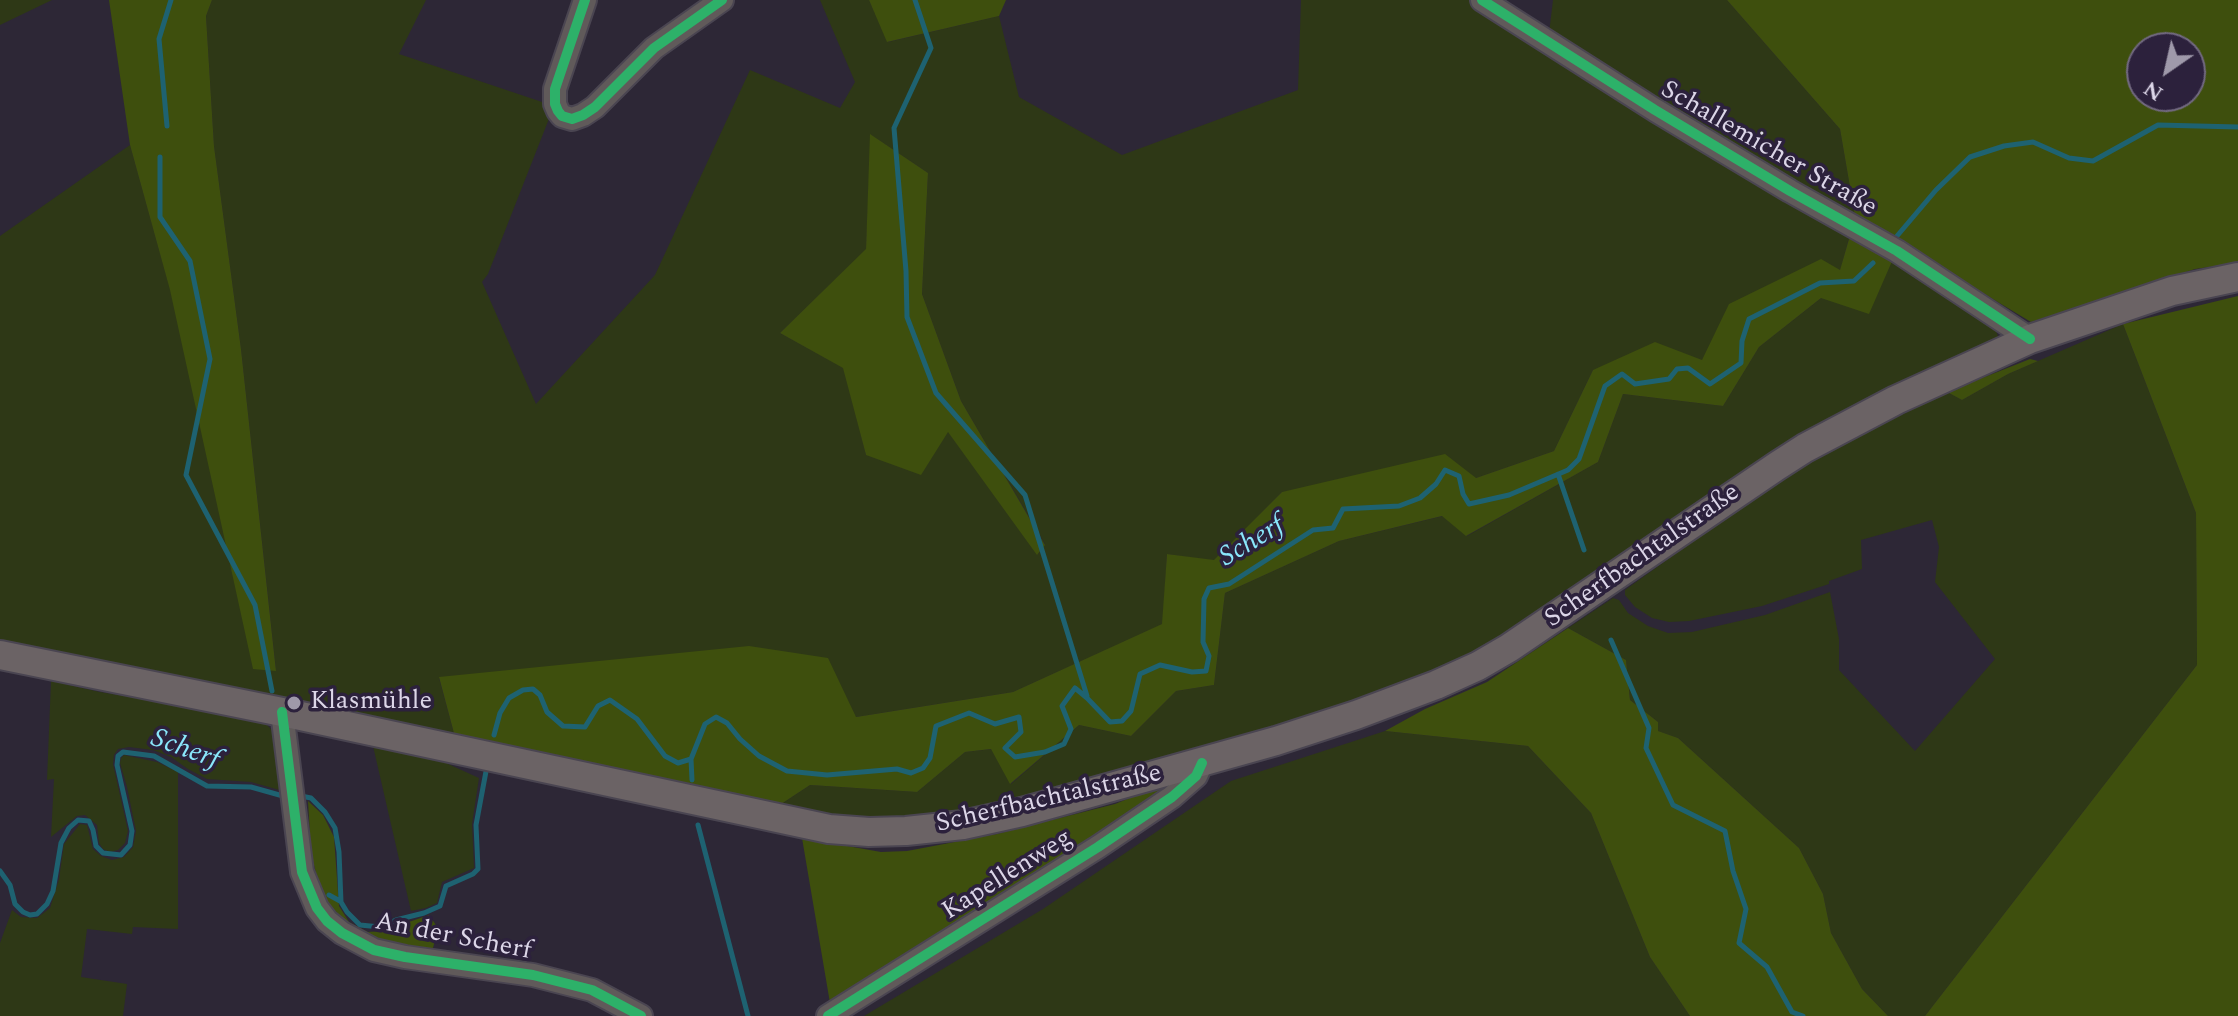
<!DOCTYPE html>
<meta charset="utf-8">
<style>
body{margin:0}
#map{position:relative;width:2238px;height:1016px;overflow:hidden;background:#2d2736;font-family:Spectral,serif}
canvas{display:block}
.north{position:absolute;left:2126px;top:32px;width:80px;height:80px;box-sizing:border-box;background:#2c213c;border:2px solid #726981;border-radius:50%;rotate:214deg;font-size:22px;font-weight:700;line-height:32px;text-align:center;color:#dcd6e8}
.north::after{content:'';display:block;margin:auto;width:28px;height:36px;background:#9f99aa;clip-path:polygon(50% 0,100% 100%,50% 72%,0 100%)}
</style>
<div id="map">
<canvas width="2238" height="1016"></canvas>
<div class="north">N</div>
</div>
<script>
const ctx = document.querySelector('canvas').getContext('2d');
ctx.lineJoin = 'round';
function fillPath(path, color) { ctx.fillStyle = color; ctx.fill(path, 'evenodd'); }
const toPath = rows => new Path2D(rows.map(r => 'M' + r).join(''));
function strokePath(path, color, width, dash) { ctx.strokeStyle = color; ctx.lineWidth = width; ctx.lineCap = dash ? 'butt' : 'round'; ctx.setLineDash(dash || []); ctx.stroke(path); }
function drawText(font, color, halo, rows, align = 'center') {
  ctx.font = font + ' Spectral,serif'; ctx.lineWidth = 7; ctx.setLineDash([]); ctx.textBaseline = 'middle'; ctx.strokeStyle = halo; ctx.fillStyle = color; for (const [text, x, y, turn = 0] of rows) {
    ctx.save(); ctx.translate(x, y); ctx.rotate((+turn || 0) * Math.PI / 180); ctx.textAlign = isNaN(turn) ? turn : align; if (halo) ctx.strokeText(text, 0, 0); ctx.fillText(text, 0, 0); ctx.restore();
  }
}
fillPath(toPath([
 [0,0,52,0,0,25],
 [212,0,426,0,399,54,554,106,488,274,482,282,536,404,655,275,750,70,840,108,855,82,820,0,869,0,888,42,999,16,1019,97,1122,155,1298,90,1301,0,1482,0,1548,42,1553,0,1727,0,1840,129,1855,216,1840,271,1702,360,1593,370,1554,451,1476,478,1282,492,1214,561,1167,554,1163,624,1013,692,856,717,439,678,455,737,0,643,0,236,130,145,276,670,241,349,214,146,206,16],
 [871,135,928,173,922,294,961,401,1045,544,1038,554,948,431,866,455,844,368,780,333,866,250],
 [1893,259,1995,328,1999,339,1477,653,1350,707,1025,799,905,824,772,810,810,785,917,792,965,752,992,749,1011,784,1079,725,1131,736,1176,691,1214,685,1225,593,1339,541,1443,516,1467,536,1598,462,1623,394,1723,406,1759,347,1821,298],
 [2123,324,2196,513,2197,665,1925,1016,1888,1016,1862,989,1831,933,1823,894,1799,848,1678,738,1657,731,1658,722,1630,700,1626,660,1568,628,1613,598,1619,600,1628,613,1648,626,1668,633,1692,632,1765,615,1830,592,1839,639,1839,670,1915,751,1995,659,1935,582,1939,547,1932,520,1861,540,1862,569,1829,581,1829,584,1762,606,1689,621,1669,622,1652,618,1635,607,1625,595,1625,590,1760,493,1818,457,1947,392,1962,400,2008,374],
 [51,681,100,692,202,709,264,722,273,731,276,738,283,791,251,782,207,779,188,769,171,757,153,750,129,747,118,749,114,755,113,764,128,831,125,843,118,850,110,852,103,849,99,843,97,825,85,815,77,816,51,837,54,779,47,780],
 [1385,731,1528,746,1591,813,1650,957,1690,1016,864,1016,1043,909,1231,781],
 [373,746,446,763,479,778,472,824,474,868,442,882,437,903,426,908,411,911],
 [124,755,157,762,178,772,178,929,133,927,132,934,87,929,81,977,127,984,123,1016,0,1016,0,943,12,910,21,917,37,918,50,908,59,879,64,844,80,824,87,825,93,849,101,856,112,860,124,857,133,847,136,831,127,787,120,763,121,758]
]), '#2e3816');
fillPath(toPath([
 [109,0,212,0,206,16,214,146,241,349,276,671,253,669,170,290,130,145],
 [869,0,1006,0,999,16,887,42],
 [1727,0,2238,0,2238,263,2195,269,2031,322,1855,216,1840,129],
 [2142,48,2190,48,2190,96,2142,96],
 [870,134,928,173,922,294,961,401,1045,545,1037,555,948,432,921,475,866,455,843,368,780,333,866,249],
 [1851,232,1893,259,1869,314,1821,298,1759,347,1723,406,1623,394,1598,462,1466,536,1442,516,1339,541,1225,593,1214,685,1176,691,1131,736,1079,725,1010,784,991,749,965,752,917,792,810,785,772,810,455,737,439,677,749,646,828,658,856,717,1013,692,1162,624,1167,554,1214,560,1282,492,1445,454,1476,478,1554,451,1593,370,1655,342,1702,360,1729,304,1821,259,1840,270],
 [2238,296,2238,1016,1925,1016,2197,665,2196,513,2123,324],
 [2030,359,2038,361,2008,374,1962,400,1947,392],
 [1568,628,1626,660,1630,700,1658,722,1658,731,1678,738,1799,848,1823,894,1831,933,1862,989,1888,1016,1690,1016,1650,957,1591,813,1528,746,1385,731,1425,709,1487,682],
 [1167,787,1164,794,830,1003,802,838,881,852,907,851,997,834,1115,804,1152,789],
 [308,801,323,815,334,837,339,906,349,922,368,932,383,931,429,915,438,928,432,952,389,946,355,930,326,902,316,873,311,853]
]), '#3e4f0d');
strokePath(toPath([
 [915,0,931,48,894,128,906,271,907,317,936,393,1025,495,1087,696],
 [167,126,159,39,171,0],
 [160,157,160,217,190,261,210,359,186,475,255,605,272,691],
 [1897,236,1936,190,1970,157,2004,146,2033,142,2069,158,2093,161,2158,125,2238,127],
 [1558,474,1584,550],
 [1611,640,1649,728,1646,748,1673,805,1725,831,1733,871,1746,909,1739,943,1767,967,1792,1012,1803,1016],
 [494,735,500,713,509,698,523,690,533,689,540,695,547,712,563,726,585,727,598,706,610,700,637,719,665,756,678,763,691,759,705,724,716,717,727,723,740,739,759,756,787,771,827,775,897,769,911,773,923,768,930,758,936,726,969,713,995,724,1019,717,1021,732,1005,748,1015,757,1045,752,1064,744,1071,729,1062,706,1075,688,1087,698,1110,722,1122,721,1131,711,1140,674,1160,665,1192,672,1206,671,1209,656,1203,642,1204,599,1209,588,1229,584,1313,530,1333,528,1343,509,1399,506,1420,498,1436,484,1445,470,1459,476,1463,494,1469,504,1509,495,1568,470,1579,459,1605,386,1622,374,1635,384,1669,379,1677,369,1688,368,1710,384,1741,363,1742,341,1749,319,1820,283,1854,281,1873,263],
 [691,759,692,780],
 [301,796,311,798,325,812,335,828,339,852,341,902,347,912,360,925,380,927,396,920,424,913,440,906,446,886,473,874,478,869,476,825,487,766],
 [698,825,748,1016],
 [0,871,10,885,15,904,23,912,30,915,37,914,47,904,53,891,61,843,69,828,78,820,89,821,93,830,96,846,103,853,121,855,130,845,132,831,117,765,118,756,123,752,154,756,207,786,251,787,283,796],
 [329,895,340,901]
]), '#1e6271', 5);
const minor = toPath([
 [585,0,555,89,555,104,558,111,562,116,572,119,583,115,595,107,654,48,722,0],
 [1482,0,1655,110,1790,191,1897,251,2030,339],
 [282,712,302,872,317,908,327,921,342,933,374,950,405,957,533,975,592,990,641,1016],
 [828,1016,1098,847,1172,797,1196,776,1202,763]
]);
const major = toPath([
 [0,655,282,712,829,829,869,832,906,831,963,825,1022,812,1276,741,1356,715,1436,685,1478,666,1509,648,1777,466,1805,448,1896,400,2030,339,2172,291,2238,277]
]);
strokePath(minor, '#4a4551', 26);
strokePath(major, '#4a4551', 32);
strokePath(minor, '#605a5a', 22);
strokePath(major, '#6b6365', 28);
strokePath(toPath([
 [585,0,555,89,555,104,558,111,562,116,572,119,583,115,595,107,654,48,722,0],
 [1482,0,1655,110,1790,191,1897,251,2030,339],
 [282,712,302,872,317,908,327,921,342,933,374,950,405,957,533,975,592,990,641,1016],
 [828,1016,1098,847,1172,797,1196,776,1202,763]
]), '#2db169', 10);
for (const [x, y, r, color] of [
 [294,703,8,"#9f99aa"]
]) { const dot = new Path2D(); dot.arc(x, y, r, 0, 2 * Math.PI); ctx.fillStyle = color; ctx.fill(dot); strokePath(dot, '#2c213c', 3); }
drawText('26px', '#dcd6e8', '#2c213c', [
 ["Schallemicher Straße",1768,150,30],
 ["Scherfbachtalstraße",1643,557,-35],
 ["Scherfbachtalstraße",1049,800,-13],
 ["Kapellenweg",1008,876,-32],
 ["An der Scherf",453,938,11]
]);
drawText('26px', '#dcd6e8', '#2c213c', [
 ["Klasmühle",310,703]
], 'left');
drawText('italic 28px', '#8ae7fb', '#2c213c', [
 ["Scherf",1253,543,-31],
 ["Scherf",185,751,20]
]);
</script>
